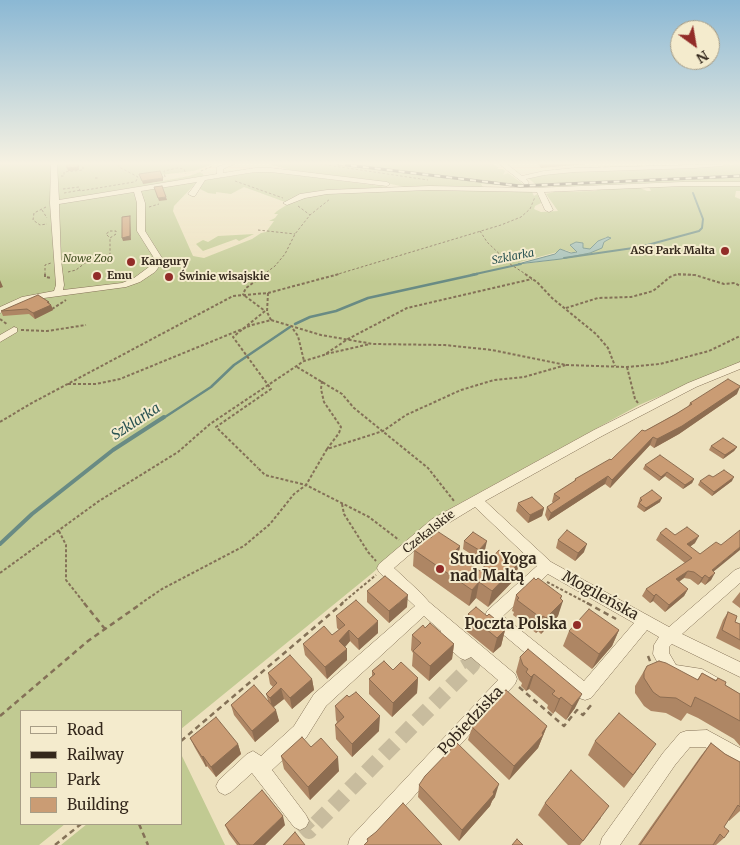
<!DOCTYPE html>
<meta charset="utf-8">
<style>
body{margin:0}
#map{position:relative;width:740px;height:845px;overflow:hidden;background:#ede1be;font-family:Merriweather,serif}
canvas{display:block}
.legend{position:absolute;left:20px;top:710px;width:162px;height:115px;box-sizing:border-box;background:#f4ebcd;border:1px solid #a79d86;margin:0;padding:6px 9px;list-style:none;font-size:15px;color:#34281c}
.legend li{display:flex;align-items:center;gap:10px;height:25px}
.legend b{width:25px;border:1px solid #a79d86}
.north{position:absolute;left:670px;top:20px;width:50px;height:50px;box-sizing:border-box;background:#f4ebcd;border:1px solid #a79d86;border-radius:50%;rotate:148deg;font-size:14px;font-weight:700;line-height:20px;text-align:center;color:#34281c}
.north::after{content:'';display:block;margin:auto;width:18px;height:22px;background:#922c28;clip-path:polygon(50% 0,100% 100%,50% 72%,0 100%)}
</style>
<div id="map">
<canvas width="740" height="845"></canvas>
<ul class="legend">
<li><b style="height:6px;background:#f8eed1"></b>Road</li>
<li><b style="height:6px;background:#34281c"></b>Railway</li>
<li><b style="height:14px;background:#c1ca92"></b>Park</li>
<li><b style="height:14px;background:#ca9c74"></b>Building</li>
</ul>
<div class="north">N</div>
</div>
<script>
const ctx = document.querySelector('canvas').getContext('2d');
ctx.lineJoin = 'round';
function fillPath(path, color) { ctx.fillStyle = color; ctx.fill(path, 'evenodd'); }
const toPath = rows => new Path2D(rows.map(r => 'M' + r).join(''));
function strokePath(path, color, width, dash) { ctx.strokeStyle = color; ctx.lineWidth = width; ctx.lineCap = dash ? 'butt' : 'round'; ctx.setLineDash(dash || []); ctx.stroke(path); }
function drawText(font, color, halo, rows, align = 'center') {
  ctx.font = font + ' Merriweather,serif'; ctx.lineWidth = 4; ctx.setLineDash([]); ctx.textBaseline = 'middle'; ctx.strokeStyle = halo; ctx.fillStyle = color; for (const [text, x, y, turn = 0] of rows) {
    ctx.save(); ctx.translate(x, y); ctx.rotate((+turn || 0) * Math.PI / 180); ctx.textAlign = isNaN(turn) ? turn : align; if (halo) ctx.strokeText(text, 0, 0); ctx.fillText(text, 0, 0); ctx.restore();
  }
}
fillPath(toPath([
 [0,164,213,164,194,171,160,175,152,183,189,176,200,172,203,174,204,176,153,185,198,181,174,206,173,211,193,256,204,258,252,239,261,233,266,232,274,221,269,221,275,218,278,214,274,214,277,211,288,204,315,194,445,189,532,192,534,196,537,194,542,199,541,203,535,206,534,209,541,212,558,211,546,194,554,192,595,191,601,189,638,187,647,191,651,191,649,187,656,186,740,185,740,191,736,191,735,197,740,199,740,362,639,405,444,512,370,575,181,729,181,711,21,711,21,824,65,824,39,845,0,845],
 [606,237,610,237,590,253,561,259,522,264,520,262,565,250,574,253,577,250,573,249,583,247,582,248,585,249,590,249],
 [268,164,494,164,499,168,497,168,498,169,503,169,505,171,503,175,508,173,527,187,481,184,483,187,404,187,391,184,298,172],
 [740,164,740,182,678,182,551,188,553,186,539,187,528,178,560,172],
 [258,172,273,172,388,187,322,192,285,202,244,187,231,194,216,192,216,194,208,193,198,188,205,180],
 [254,234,239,241,236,239,203,251,196,244,203,240,208,242,218,236],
 [181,754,225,845,61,845,87,824,181,824]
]), '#c1ca92');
const water = toPath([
 [608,237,611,238,604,242,602,248,590,253,561,259,518,264,555,254,560,249,571,253,577,252,570,245,576,242,583,243,583,248,590,249,598,241,608,237]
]);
fillPath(water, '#a1beb7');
strokePath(water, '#698b84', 1);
strokePath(toPath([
 [564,258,640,247,699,231,702,228,703,219,693,193],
 [471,275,521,264]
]), '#698b84', 2);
strokePath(toPath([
 [295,324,310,317,336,311,368,298,477,274],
 [162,419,211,387,234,365,290,327]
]), '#698b84', 2.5);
strokePath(toPath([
 [0,544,32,514,113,450,164,417]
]), '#698b84', 4);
strokePath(toPath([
 [300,821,309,831,472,665,465,653]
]), '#c8bc9e', 16, [16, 8]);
const minor = toPath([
 [51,164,57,164,59,200,217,174,217,167,225,164,235,164,223,169,223,173,255,168,271,168,387,182,390,184,387,186,271,172,255,172,205,180,195,196,192,196,188,194,197,182,141,191,145,203,145,231,162,258,161,264,155,272,140,282,126,287,44,298,28,301,0,313,0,307,22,297,54,291,56,285,50,203,51,164],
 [134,192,137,203,137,231,154,258,153,264,134,278,122,283,63,290,64,285,61,260,59,204,134,192],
 [499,164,507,164,522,176,544,171,574,168,725,164,722,166,694,168,574,172,544,175,526,179,529,183,526,185,499,164],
 [683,182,740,182,740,186,683,186,544,192,553,210,549,212,545,210,537,192,429,190,327,194,305,198,287,205,283,203,300,194,327,190,429,186,532,188,683,182],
 [14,327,17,328,17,332,0,342,0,335,14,327],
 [740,362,740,369,696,387,602,436,485,501,551,562,669,627,735,570,740,568,740,583,682,634,740,662,740,677,672,644,669,647,669,653,676,665,702,669,718,678,720,683,718,688,712,691,694,682,677,682,671,679,664,675,653,654,654,645,659,637,647,630,591,698,585,700,579,698,487,621,485,616,487,611,537,566,475,507,442,527,394,568,421,593,429,602,515,674,517,679,515,684,370,845,348,845,350,838,498,680,471,657,465,660,460,658,441,641,438,636,441,631,424,616,326,706,306,738,272,770,306,815,309,821,306,827,300,830,294,827,252,773,231,792,225,795,219,792,216,786,219,780,247,754,253,751,261,756,294,726,314,694,415,606,379,572,377,568,379,564,432,519,594,430,688,383,740,362],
 [548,574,634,623,584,681,503,616,548,574],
 [707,730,740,748,740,767,705,747,690,747,675,765,620,845,600,845,602,838,663,753,680,733,686,731,707,730]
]);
strokePath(minor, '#847157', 1);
strokePath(toPath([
 [119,164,119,167,138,177,135,183],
 [320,164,428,180],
 [201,171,213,166],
 [61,176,64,176,64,172,83,170,83,164],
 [165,177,164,171,177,168,184,169,186,174],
 [95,178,99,178],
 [235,181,283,198],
 [63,189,79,187,80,191,134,182],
 [64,193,81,190],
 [298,206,310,215],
 [46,207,34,213,33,220,40,225,47,224],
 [149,207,159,204],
 [42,210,47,218],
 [258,230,295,234],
 [110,231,116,231,116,234,110,238,106,234,110,231],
 [480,231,487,242,510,264,527,275],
 [68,272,76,270,85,263,110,254,110,238],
 [45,275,45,265,51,263],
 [263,275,275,266,285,254,295,234,310,215,330,199],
 [335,275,501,225,521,217,530,209,535,197],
 [674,275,695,275]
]), '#847157', 1, [2.5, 2]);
strokePath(toPath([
 [45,274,45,277,51,278],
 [525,274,537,282,552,298,596,334,608,348,615,366],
 [268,293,267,312,271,320],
 [245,296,243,294,246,288,265,274],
 [566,308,598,298,631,297,653,291,670,277,677,274,695,275,724,284,735,283,740,286],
 [52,309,66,300],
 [0,319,8,325],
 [293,329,298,336,304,361],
 [21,330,47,331,86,325],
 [326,354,370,344],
 [566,365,627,367,660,364,709,351,740,336],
 [297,367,342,394,354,408,428,468,454,501],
 [627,367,635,399,638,403],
 [322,381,321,389,324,402,341,427,339,433,327,449],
 [68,384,96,384,120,379,252,325,271,320,321,335,373,344,445,345,492,350,566,365,524,377,494,380,461,390,406,415,383,431,327,449,306,485,265,475,258,468],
 [0,422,30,404,233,296,268,293,339,274],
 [342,504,344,514,368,552,376,561],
 [59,531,66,545,66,580,85,604],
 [508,553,526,570],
 [0,573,99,501,178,452,210,424,304,361,324,355,348,339,407,308,532,279],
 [547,582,589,604],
 [140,604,162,589,244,546,270,524,294,494,306,485,369,517,399,540],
 [341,604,376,575]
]), '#847157', 2, [3, 2]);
strokePath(toPath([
 [84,603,105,629],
 [587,603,616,619],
 [648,656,652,666],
 [519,687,564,726,577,710,583,715,592,704],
 [0,716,88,641,142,603],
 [181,741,343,603],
 [139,824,148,845],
 [55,845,81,824]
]), '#847157', 2.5, [5.5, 4]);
fillPath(minor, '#f8eed1');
const rail = toPath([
 [339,164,520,186,740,176]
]);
strokePath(rail, '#34281c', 3);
strokePath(rail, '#f4ebcd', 2, [6]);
strokePath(toPath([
 [245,296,265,311,233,337,271,389,216,427,258,468]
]), '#847157', 2, [3, 2]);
fillPath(toPath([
 [538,164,588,164,541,168],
 [49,302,49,304,51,305,53,310,35,319,29,314,3,316,1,311],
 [737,394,679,434,654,448,650,445,610,488,605,484,548,521,545,515,547,507,553,503,552,502,554,494,574,482,575,479,611,460,645,431,688,407,690,403],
 [711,446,737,447,734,451,723,459,709,450],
 [645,465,694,479,692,483,683,489,665,476,659,481,643,469],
 [713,477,732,481,712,496,698,485,700,481],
 [640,498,660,502,644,512,637,507],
 [518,503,544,508,542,516,528,523,516,511],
 [660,533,675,535,695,543,690,546,714,572,711,580,705,585,701,582,698,585,690,579,684,578,679,582,688,589,684,596,665,612,653,601,650,603,642,596,646,589,685,563,656,540],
 [431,538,460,546,458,556,480,571,519,563,515,579,488,607,476,598,469,606,413,566,414,550],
 [558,540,584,552,575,561,556,548],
 [464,541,485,550,477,558,463,549],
 [367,591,407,607,389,623,367,602],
 [740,592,740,608,732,602],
 [516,595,561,599,558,616,541,634,538,631,536,633,513,615,514,612,512,611],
 [728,612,735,622,740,624,740,650,716,638,723,620],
 [468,614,487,616,495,619,494,622,505,630,501,646,493,653,465,630],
 [336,616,378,633,359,650,350,641,345,647,347,649,347,660,327,679,305,655,303,644,332,635,339,630,337,628],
 [425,628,454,644,452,659,429,681,412,666,413,653,411,650,412,635],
 [619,630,612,646,592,669,563,646,569,631],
 [520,657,575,708,566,720,555,711,553,714,547,708,548,705,529,689,526,691,521,686,522,683,519,680,516,672],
 [647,666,697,680,702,673,716,680,718,678,725,685,740,694,740,746,734,739,698,718,687,713,681,721,666,713,651,711,644,706,635,693,635,686],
 [393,670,418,678,417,693,392,717,369,694,369,679,372,676,372,671],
 [268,673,312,679,314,690,292,709,284,699,274,707,279,721,255,742,234,715,231,705,268,700,266,694,273,687,270,684],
 [335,706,379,731,352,757,336,739,335,725,337,722,336,720],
 [547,726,538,748,509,780,468,740,472,727],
 [190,738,238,744,241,754,216,777,207,766,206,767,195,748],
 [595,741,646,758,624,788,588,755],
 [711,743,725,754,740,762,740,811,729,821,728,820,724,827,724,838,716,845,638,845,700,757],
 [311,747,339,771,310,800,284,769,281,756],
 [419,785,495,797,492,801,490,806,459,841,418,797],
 [545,803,601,818,580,845,568,845,538,815],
 [225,825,285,825,265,845,237,845,229,834]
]), '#ae8664');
fillPath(toPath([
 [78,164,79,164,79,170,68,171,67,168],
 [163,178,163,181,143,184,142,181],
 [166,197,167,200,159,201,158,198],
 [130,216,130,220,131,240,123,241,122,238],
 [0,280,3,287,0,288],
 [47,302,49,302,50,306,51,305,53,310,35,319,33,313],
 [740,387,737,394,679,434,654,448,657,439],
 [653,437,650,445,610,488,612,480],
 [737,447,734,451,723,459,725,455],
 [667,472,665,476,659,481,661,477],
 [608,476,605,484,548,521,551,513],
 [734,477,732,481,712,496,714,492],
 [694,479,692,483,683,489,685,485],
 [662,498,660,502,644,512,646,508],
 [544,508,542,516,528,523,530,515],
 [699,536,695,543,683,552,687,544],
 [487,541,485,550,477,558,479,550],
 [587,544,584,552,575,561,578,553],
 [460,546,457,562,453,553],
 [740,547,740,550,707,577,712,570],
 [519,563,515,579,488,607,492,591],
 [688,571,684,578,672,586,676,579],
 [715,573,711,580,705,585,709,578],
 [705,575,701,582,698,585,702,578],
 [479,582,476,598,469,606,472,590],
 [688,589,684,596,665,612,669,605],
 [656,594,653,601,650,603,654,596],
 [408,595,407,607,389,623,389,611],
 [562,596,559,605,563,601,558,616,541,634,546,618],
 [543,616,538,631,536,633,541,618],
 [378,621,378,633,359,650,358,639],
 [349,630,350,641,340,653,339,641],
 [505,630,501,646,493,653,497,638],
 [619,630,612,646,592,669,599,654],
 [454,644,452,659,429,681,430,666],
 [347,649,347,660,327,679,325,667],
 [534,674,529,689,526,691,531,677],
 [418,678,417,693,392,717,393,703],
 [312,679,314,690,292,709,290,698],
 [281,688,284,699,272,708,270,698],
 [582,694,575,708,566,720,572,706],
 [561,697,555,711,553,714,559,699],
 [276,710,279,721,255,742,252,731],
 [380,716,379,731,352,757,352,744],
 [547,726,538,748,509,780,514,766],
 [238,744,241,754,216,777,211,767],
 [656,744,646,758,624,788,633,775],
 [203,756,207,766,206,767,202,757],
 [338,757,339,771,310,800,308,787],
 [499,784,495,797,492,801,490,806,459,841,462,830],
 [283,816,285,825,265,845,253,845]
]), '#8d6d51');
const building = toPath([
 [67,164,78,164,78,167,67,168,67,164],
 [160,171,163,178,142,181,139,174,160,171],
 [162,186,166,197,158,198,154,187,162,186],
 [130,216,130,236,122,238,122,217,130,216],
 [38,295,49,302,47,302,51,305,33,313,27,309,1,311,38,295],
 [728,379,740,386,740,387,682,426,657,439,653,437,612,480,608,476,551,513,547,507,560,498,554,494,576,480,575,479,610,459,611,460,642,430,645,431,676,414,692,404,690,403,728,379],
 [723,438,737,447,725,455,711,446,723,438],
 [660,455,694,479,685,485,667,472,661,477,645,465,660,455],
 [724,470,734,477,714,492,700,481,709,475,713,477,724,470],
 [652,490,662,498,646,508,639,503,642,500,640,498,652,490],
 [532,497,544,508,530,515,518,503,532,497],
 [687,527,699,536,687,544,700,554,716,542,721,545,740,530,740,547,712,570,715,573,709,578,705,575,702,578,694,572,688,571,676,579,688,589,669,605,656,594,654,596,646,589,692,558,660,533,666,528,675,535,687,527],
 [567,530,587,544,578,553,558,540,567,530],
 [437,531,460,546,453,553,480,571,499,550,519,563,492,591,479,582,472,590,414,550,428,536,431,538,437,531],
 [473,532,487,541,479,550,464,541,473,532],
 [385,576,408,595,389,611,367,591,385,576],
 [534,578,536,580,538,578,562,596,560,598,563,601,546,618,543,616,541,618,517,600,519,598,516,595,534,578],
 [356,600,378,621,358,639,349,630,339,641,347,649,325,667,303,644,324,626,332,635,345,625,336,616,356,600],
 [476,607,487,616,489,614,495,619,493,621,505,630,497,638,468,614,476,607],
 [589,609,619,630,599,654,569,631,589,609],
 [728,612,737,616,735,622,740,624,740,640,722,630,728,612],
 [430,623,454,644,430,666,413,651,421,643,412,635,423,625,425,628,430,623],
 [528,649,582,694,572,706,561,697,559,699,552,694,555,691,534,674,531,677,526,672,528,669,523,665,520,657,528,649],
 [290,655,312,679,290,698,281,688,270,698,266,694,277,683,268,673,290,655],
 [384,661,393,670,401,662,418,678,393,703,369,679,375,674,372,671,384,661],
 [659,661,666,663,698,680,702,673,716,681,718,678,726,682,725,685,740,694,740,721,709,704,695,697,691,707,676,698,660,697,653,692,644,678,644,672,647,666,659,661],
 [254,685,276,710,252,731,231,705,254,685],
 [506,690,547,726,542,733,543,735,514,766,472,727,499,695,506,690],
 [356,692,380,716,352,744,335,725,344,717,335,706,347,695,349,697,356,692],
 [619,713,656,744,633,775,595,741,619,713],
 [216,717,238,744,211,767,203,756,202,757,190,738,216,717],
 [302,737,311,747,321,738,338,757,308,787,281,756,302,737],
 [457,743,499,784,493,792,494,794,462,830,419,785,425,776,457,743],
 [711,743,725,754,740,762,740,807,738,805,724,827,729,831,724,838,720,834,713,845,640,845,711,743],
 [571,770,609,806,583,841,545,803,571,770],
 [262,790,283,816,253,845,240,845,225,825,262,790],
 [403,803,442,845,364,845,368,841,367,839,376,832,403,803],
 [295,832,305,845,283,845,295,832],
 [517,839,523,845,512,845,517,839]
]);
fillPath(building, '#ca9c74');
strokePath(building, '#8d6d51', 1);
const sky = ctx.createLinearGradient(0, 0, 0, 282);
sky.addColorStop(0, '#8bb8d4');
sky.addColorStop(0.58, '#f7f2e2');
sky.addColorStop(1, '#f7f2e200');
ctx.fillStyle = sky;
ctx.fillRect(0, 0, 740, 282);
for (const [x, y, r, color] of [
 [725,251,5,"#922c28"],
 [131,262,5,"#922c28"],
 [97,276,5,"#922c28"],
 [169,277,5,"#922c28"],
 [440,569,5,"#922c28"],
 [577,625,5,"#922c28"]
]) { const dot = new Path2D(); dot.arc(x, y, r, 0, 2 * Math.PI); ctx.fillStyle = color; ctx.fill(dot); strokePath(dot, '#f4ebcd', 2); }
drawText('bold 11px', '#34281c', '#f4ebcd', [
 ["ASG Park Malta",715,251,"right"],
 ["Kangury",141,262],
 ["Emu",107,276],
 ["Świnie wisajskie",179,277]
], 'left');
drawText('italic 11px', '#2b5453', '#f4ebcd', [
 ["Szklarka",513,257,-11]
]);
drawText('italic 11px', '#435022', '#f4ebcd', [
 ["Nowe Zoo",88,259]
]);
drawText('12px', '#34281c', '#f4ebcd', [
 ["Czekalskie",429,532,-38]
]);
drawText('italic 14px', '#2b5453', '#f4ebcd', [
 ["Szklarka",136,422,-33]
]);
drawText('bold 15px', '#34281c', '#f4ebcd', [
 ["Studio Yoga",450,560],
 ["nad Maltą",450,577],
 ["Poczta Polska",567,625,"right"]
], 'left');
drawText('15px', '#34281c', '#f4ebcd', [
 ["Mogileńska",600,596,29],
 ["Pobiedziska",471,721,-47]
]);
</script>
